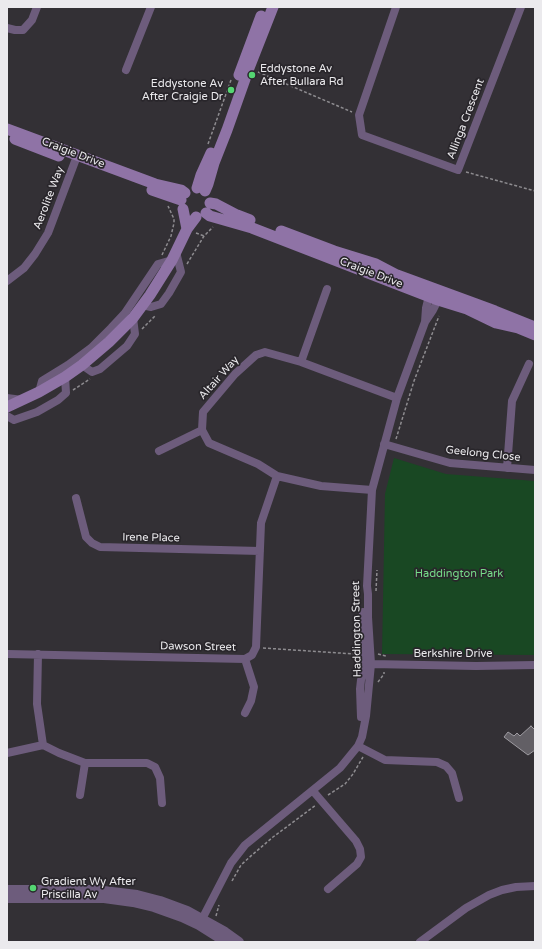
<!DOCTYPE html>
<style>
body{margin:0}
#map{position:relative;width:542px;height:949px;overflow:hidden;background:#333035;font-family:"Varela Round",sans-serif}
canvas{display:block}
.frame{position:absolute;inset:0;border:8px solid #ebeaed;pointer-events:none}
</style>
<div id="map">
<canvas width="542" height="949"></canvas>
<div class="frame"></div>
</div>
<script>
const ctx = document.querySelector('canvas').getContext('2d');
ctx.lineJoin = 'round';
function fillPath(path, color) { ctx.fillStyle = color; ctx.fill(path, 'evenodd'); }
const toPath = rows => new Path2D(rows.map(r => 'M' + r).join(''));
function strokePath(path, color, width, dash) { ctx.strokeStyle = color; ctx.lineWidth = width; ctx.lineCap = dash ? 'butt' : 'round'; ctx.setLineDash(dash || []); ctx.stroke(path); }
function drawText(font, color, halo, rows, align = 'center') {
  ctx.font = font + ' "Varela Round",sans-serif'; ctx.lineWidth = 3.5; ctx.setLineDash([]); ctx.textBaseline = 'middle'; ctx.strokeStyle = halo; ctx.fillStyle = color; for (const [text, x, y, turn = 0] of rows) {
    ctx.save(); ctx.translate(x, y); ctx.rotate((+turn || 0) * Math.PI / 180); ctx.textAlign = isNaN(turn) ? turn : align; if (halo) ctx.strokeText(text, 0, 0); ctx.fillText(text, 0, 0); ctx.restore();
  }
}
fillPath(toPath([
 [394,458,446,474,535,481,535,655,382,654,385,494]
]), '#194823');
const building = toPath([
 [531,726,535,730,535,750,528,755,504,737,508,732,514,736,517,733,520,736,531,726]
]);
fillPath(building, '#625f65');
strokePath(building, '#9e9ba1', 1);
strokePath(toPath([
 [258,72,352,112],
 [208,144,231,80],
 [466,172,535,191],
 [196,233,204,236],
 [162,255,171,236,174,223,174,219,168,206],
 [187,264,204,236,213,227],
 [142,329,156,315],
 [73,390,90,379],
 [396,439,414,381,439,316],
 [376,591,377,570],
 [263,648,355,654],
 [378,654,386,656],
 [378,682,384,674,384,672],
 [328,795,345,784,353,774,363,757],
 [232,881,241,865,252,855,273,837,316,805],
 [216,916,219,905]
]), '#8e8c90', 1.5, [3, 2]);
strokePath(toPath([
 [396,7,359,115,362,135,458,170,521,7],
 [7,28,15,30,23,30,32,20,37,7],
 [126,70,151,7],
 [7,281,24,268,35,254,48,233,77,156],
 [142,305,151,307,161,304,169,293,181,272,176,252],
 [425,322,426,308,430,292],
 [301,362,327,289],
 [82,365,92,372,100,369,127,346,135,334,133,318],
 [39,392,42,381,68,365,91,348,111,328,125,313,158,264,172,260],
 [7,398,22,400],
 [7,416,14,420,37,412,58,400,66,393,65,377],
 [384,444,450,463,535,470],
 [159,451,202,430],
 [507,468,512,401,529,364],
 [372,490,321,486,277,476,258,464,209,443,202,430,203,412,235,374,256,355,265,352,301,362,397,398],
 [76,498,86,537,92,543,100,547,260,551],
 [7,654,245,659,252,655,256,647,261,523,277,476],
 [38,654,37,704,43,745,59,753,85,763,147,763,155,767,160,778,162,803],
 [371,664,476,666,535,665],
 [245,713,251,701,254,687,245,659],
 [361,717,360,689,361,680,365,666,362,644,363,612],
 [358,746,385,760,437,762,446,766,452,773,459,798],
 [7,753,43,745],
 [313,791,356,841,360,849,361,857,357,864,328,889],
 [80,795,85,763],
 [199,925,231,863,245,845,340,768,358,746,362,737,366,716,371,664,368,617,368,594,367,586,372,490,397,398,425,322,433,310,440,296],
 [420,942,466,908,489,895,502,890,516,887,535,886]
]), '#6d5c7c', 8);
strokePath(toPath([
 [7,890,95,890,137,895,160,901,187,911,225,932,239,942],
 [7,898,104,898,133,902,154,907,182,917,199,925,226,942]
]), '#6d5c7c', 10);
strokePath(toPath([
 [239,75,261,16],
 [7,129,155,184,181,190,185,193],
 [15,139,59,156],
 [197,188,201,175,211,153],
 [152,190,181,200],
 [205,191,208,184,214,163,227,130,249,68,273,7],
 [210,203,216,204,237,215,250,220],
 [183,209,187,229],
 [206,213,210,216,252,228,438,300,467,309,496,323,518,328,535,335],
 [281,231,334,251,376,264,397,275,495,311,535,327],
 [7,407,39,392,65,377,82,365,109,342,133,318,150,295,172,260,187,229,196,217]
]), '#8f73a6', 11);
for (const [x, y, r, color] of [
 [252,75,4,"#54d672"],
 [231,90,4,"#54d672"],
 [33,888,4,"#54d672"]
]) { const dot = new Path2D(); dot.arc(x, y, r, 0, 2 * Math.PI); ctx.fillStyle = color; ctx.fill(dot); strokePath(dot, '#29262b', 1.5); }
drawText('11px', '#ebeaed', '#29262b', [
 ["Eddystone Av",260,69],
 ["After Bullara Rd",260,82],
 ["Eddystone Av",223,84,"right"],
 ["After Craigie Dr",223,97,"right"],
 ["Gradient Wy After",41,882],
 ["Priscilla Av",41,895]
], 'left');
drawText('11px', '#ebeaed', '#29262b', [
 ["Allinga Crescent",466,119,-69],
 ["Craigie Drive",73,153,21],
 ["Aerolite Way",49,198,-69],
 ["Craigie Drive",371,273,21],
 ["Altair Way",219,378,-48],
 ["Geelong Close",483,454,6],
 ["Irene Place",151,538,1],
 ["Haddington Street",357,629,-91],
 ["Dawson Street",198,647,1],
 ["Berkshire Drive",453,654]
]);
drawText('11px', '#76dc89', '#29262b', [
 ["Haddington Park",459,574]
]);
</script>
